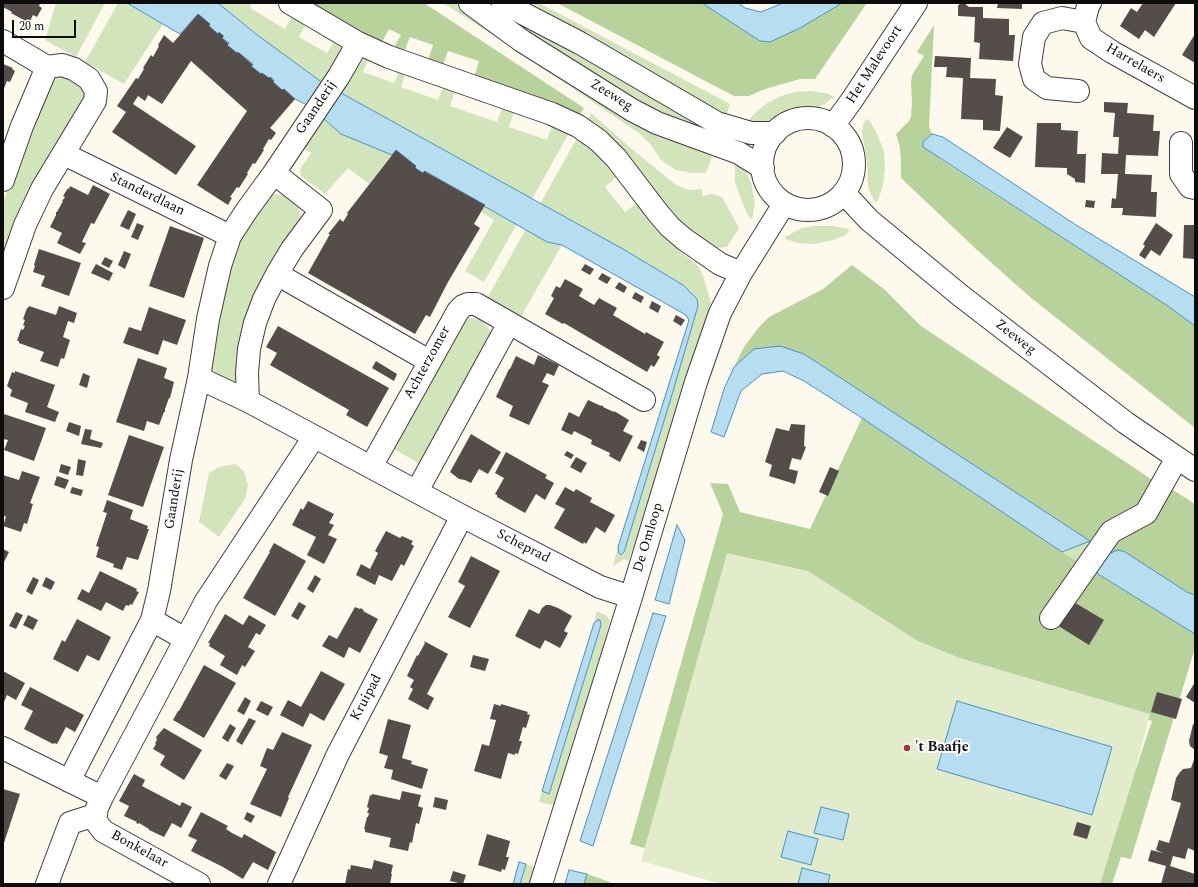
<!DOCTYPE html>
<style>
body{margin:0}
#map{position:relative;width:1198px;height:887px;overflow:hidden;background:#fdfaed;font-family:Spectral,serif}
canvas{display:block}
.frame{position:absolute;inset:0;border:4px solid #0c0c0c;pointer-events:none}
.scale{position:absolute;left:12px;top:20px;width:64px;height:18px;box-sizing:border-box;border:2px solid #0c0c0c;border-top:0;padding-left:5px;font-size:12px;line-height:14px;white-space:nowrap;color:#0c0c0c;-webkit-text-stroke:3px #fff;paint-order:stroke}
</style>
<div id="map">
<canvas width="1198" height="887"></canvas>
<div class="frame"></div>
<div class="scale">20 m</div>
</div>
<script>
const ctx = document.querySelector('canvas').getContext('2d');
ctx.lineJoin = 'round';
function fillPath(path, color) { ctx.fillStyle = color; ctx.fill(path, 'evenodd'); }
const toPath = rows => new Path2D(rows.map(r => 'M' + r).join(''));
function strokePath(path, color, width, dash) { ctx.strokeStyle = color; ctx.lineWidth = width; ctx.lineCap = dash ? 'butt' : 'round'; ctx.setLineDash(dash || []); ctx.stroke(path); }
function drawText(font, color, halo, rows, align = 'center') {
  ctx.font = font + ' Spectral,serif'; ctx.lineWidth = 4; ctx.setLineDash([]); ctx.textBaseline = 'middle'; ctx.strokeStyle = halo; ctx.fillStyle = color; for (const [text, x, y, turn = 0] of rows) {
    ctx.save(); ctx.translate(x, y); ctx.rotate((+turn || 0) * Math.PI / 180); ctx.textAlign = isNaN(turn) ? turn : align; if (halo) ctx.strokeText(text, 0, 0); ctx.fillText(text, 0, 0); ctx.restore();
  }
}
fillPath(toPath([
 [56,3,105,3,76,57,45,40],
 [118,3,127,3,163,24,124,84,85,62],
 [218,3,252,3,250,8,285,29,293,15,306,23,299,37,327,53,335,40,340,42,342,51,323,83,256,34],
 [443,3,462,3,714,152,706,173,692,173,676,170,661,160,650,144,640,134,518,51],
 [516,3,539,3,730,104,726,117],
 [505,9,708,125,706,136,661,117,501,17],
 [365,57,368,59,363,72,394,83,399,71,405,73,401,87,438,100,443,87,455,91,450,106,497,122,502,108,514,112,509,127,547,140,552,126,569,133,532,199,341,93],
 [62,75,82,86,84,96,84,106,3,258,3,201,34,127,42,98,54,78],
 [812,91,829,94,833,97,825,104,817,107,792,111,762,124,746,123,755,113,767,103,781,96,795,92],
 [591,113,633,150,675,184,683,188,690,190,702,189,702,196,712,194,722,197,739,228,727,247,713,248,681,227,587,121],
 [323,119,341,134,392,155,369,184,348,168,325,194,301,176,300,169,311,153,304,149],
 [866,119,870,121,878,136,884,152,885,168,883,185,878,201,876,202,874,201,868,187,867,161,862,133,863,125],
 [577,138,600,158,616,177,605,187,625,212,637,203,667,240,698,266,703,275,711,303,660,475,628,561,624,559,613,566,618,547,619,553,624,552,698,306,697,299,683,285,623,249,540,204],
 [735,163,744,169,751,182,755,203,752,219,751,219,747,214,738,191,735,181],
 [276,194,283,195,292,200,298,207,301,216,239,381,233,383,228,381,211,369,215,319,239,238,265,196],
 [484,206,517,224,484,282,465,271,494,220,481,212],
 [814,226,834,226,848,229,849,231,844,236,829,241,814,244,798,243,785,239,785,237,794,232,802,228],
 [526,229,547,242,562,245,520,318,486,300],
 [469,318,479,319,484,323,490,331,490,340,420,464,392,448,461,325],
 [235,464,244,471,248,485,245,499,219,537,199,522,209,473,219,467],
 [1090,541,1108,554,1096,568,1098,574,1062,552],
 [597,611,607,616,610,621,589,700,559,802,551,805,539,802,542,791,549,794,601,625,600,620,596,621,594,623],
 [526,864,538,868,533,884,520,884]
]), '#d2e4ba');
fillPath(toPath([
 [311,3,424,3,584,108,579,116,474,77,479,61,448,51,443,65,428,60,433,45,410,37,404,52,394,47,401,35,389,29,382,42,368,36],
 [557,3,702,3,760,41,770,42,800,28,842,3,867,3,815,79,800,79,765,89,749,96,734,96],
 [934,25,929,127,932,134,928,137,940,159,1168,306,1195,326,1195,428,1030,297,976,249,901,178,901,163,900,148,896,134,909,121,911,117,912,102,911,82,912,75,924,56,917,52],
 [852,265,884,289,921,326,1154,481,1138,511,1099,531,1090,541,804,354,754,349,734,367,744,347,759,327,769,317,823,289],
 [862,418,1062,552,1195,634,1195,648,1131,859,1121,857,1112,884,1088,884,1115,831,1152,721,967,667,655,851,630,844,723,514,710,483,728,484,740,512,810,529],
 [1170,488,1195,504,1195,595,1108,554,1116,535],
 [587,874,610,882,611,884,584,884]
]), '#b7d39b');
fillPath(toPath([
 [727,553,808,571,918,641,960,658,1150,714,1132,782,1100,884,721,884,641,861]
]), '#e2eccb');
const water = toPath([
 [127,3,218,3,256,34,323,83,623,249,683,285,697,299,698,306,671,398,624,552,621,555,619,553,618,547,689,320,686,315,562,245,547,242,484,206,485,205,425,171,423,173,415,168,416,166,396,150,392,155,341,134,309,106,295,99,284,89,282,90,273,82,274,80,270,77,269,78,262,73,261,74,251,66,253,64,238,52,237,53,227,45,229,43,222,38,219,32,218,34,209,26,210,24,198,14,180,34,127,3],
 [702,3,738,3,745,8,761,12,783,3,842,3,800,28,770,42,760,41,702,3],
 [932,134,943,137,1076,225,1195,297,1195,326,1168,306,926,149,923,147,923,142,932,134],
 [780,346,804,354,1090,541,1062,552,862,418,804,381,783,371,762,374,741,391,724,437,711,432,724,389,734,367,754,349,780,346],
 [677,525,685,540,669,604,655,600,677,525],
 [1118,550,1125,552,1187,592,1195,595,1195,634,1098,574,1096,568,1108,554,1118,550],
 [653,613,666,616,593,846,580,841,653,613],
 [598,620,600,620,601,625,549,794,542,791,594,623,598,620],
 [957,701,1112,747,1092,815,937,769,957,701],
 [821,807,849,814,843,840,814,833,821,807],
 [788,831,818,839,811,865,781,857,788,831],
 [519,862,526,864,520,884,513,884,519,862],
 [802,868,830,875,828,884,798,884,802,868],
 [569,870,587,874,584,884,565,884,569,870]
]);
fillPath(water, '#b7ddf0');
strokePath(water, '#4593c0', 1);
fillPath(toPath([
 [3,3,40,3,39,6,42,8,37,17,33,15,29,23,11,13,12,12,3,7],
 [960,3,964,3,969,7,983,7,983,18,1009,19,1009,35,1015,35,1013,61,979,59,980,43,974,42,975,17,958,16,958,6],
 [998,3,1022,3,1022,9,997,8],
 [1143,3,1176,3,1154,37,1145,30,1139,39,1120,26,1131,8,1137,12],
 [198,14,210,24,209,26,218,34,219,32,224,36,222,38,229,44,227,45,237,53,238,52,253,65,251,66,261,74,262,73,269,78,270,77,274,81,273,82,282,90,284,89,295,99,270,128,276,133,271,140,269,139,263,149,264,150,255,164,253,163,247,173,248,174,239,188,237,187,230,197,232,198,228,205,197,185,247,111,191,61,162,104,148,95,145,101,138,96,133,104,196,146,176,175,112,132,126,112,117,106,136,78,138,79,144,69,143,68,151,55,153,57,159,46,158,45,164,35,173,43],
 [1195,34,1195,63,1182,55],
 [935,56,971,58,970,78,996,79,995,95,1003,96,1000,131,983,130,983,120,961,119,963,78,946,77,947,67,934,67],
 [3,64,13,68,12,69,15,71,10,82,7,81,3,91],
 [1104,102,1128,103,1127,113,1154,115,1153,131,1160,131,1158,156,1126,155,1125,174,1152,175,1151,192,1157,192,1156,217,1122,215,1123,208,1111,208,1112,198,1116,199,1118,174,1101,174,1102,153,1118,154,1119,137,1113,137,1115,113,1104,112],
 [1037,123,1061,123,1061,130,1078,131,1077,154,1086,154,1085,183,1075,182,1075,179,1067,174,1067,168,1035,167],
 [1007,127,1023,137,1010,158,993,148],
 [396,150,416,166,415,168,423,173,424,171,485,205,474,224,480,228,448,282,430,317,426,315,415,334,308,273,330,234,328,234,340,219,343,222,348,214,347,213],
 [93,185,110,194,94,224,91,223,82,242,86,243,80,254,57,243,62,233,50,227,56,215,56,212,57,212,63,201,62,201,65,197,63,196,68,188,69,189,70,186,88,195],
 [1086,200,1095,201,1094,208,1085,207],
 [128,210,136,214,129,230,120,226],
 [137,223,144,226,138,240,131,237],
 [1156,223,1173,235,1160,256,1151,250,1145,259,1139,255,1145,246,1143,244],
 [1184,225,1195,225,1195,259,1183,258],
 [170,226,204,238,184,298,149,286],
 [39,249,81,263,69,296,41,286,45,276,33,272,35,266,34,265],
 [124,251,131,254,125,269,118,265],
 [105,257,113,261,109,268,101,264],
 [96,264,113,273,109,281,91,273],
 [585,264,594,269,590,275,581,270],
 [602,273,611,278,607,284,598,279],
 [565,279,583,289,579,296,594,305,599,298,617,308,613,315,645,334,646,332,664,342,657,355,660,357,654,367,651,365,647,372,564,323,563,324,545,314,554,298,551,296,556,286,560,288],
 [619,282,627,287,624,293,615,288],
 [635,292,644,297,641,303,632,298],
 [652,301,661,306,658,313,649,308],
 [29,306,56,315,59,306,77,313,74,323,68,321,63,337,70,340,64,359,61,358,58,367,40,361,44,352,19,343,19,341,17,341,21,329,23,330,25,326,23,325,25,320,23,319,27,308,28,308],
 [149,307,186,320,177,345,163,340,158,355,123,343,129,327,141,331],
 [676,315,685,320,681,326,673,321],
 [278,326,389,388,367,427,346,415,349,410,270,365,277,353,266,347],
 [538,355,559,365,554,376,547,373,542,382,549,385,529,425,509,416,513,406,496,397,509,369,510,369,516,356,534,365],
 [138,358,167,368,164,378,174,382,170,398,169,398,165,409,165,412,164,412,159,425,147,421,144,431,116,422],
 [376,361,397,374,394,381,372,368],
 [15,371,55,385,47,407,59,412,55,422,25,412,28,403,10,396,12,390,7,386,12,372,15,373],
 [83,373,90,376,87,388,79,385],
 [588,400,601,406,601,405,603,406,603,407,614,412,614,411,629,420,623,431,633,436,620,462,609,456,610,453,591,444,592,440,574,431,572,435,561,430,569,412,579,417],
 [4,414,46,428,34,461,4,450,8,440,3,439,3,417],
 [69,422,81,426,79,436,66,431],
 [791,424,805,425,804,446,806,447,801,460,792,458,789,469,798,471,795,484,769,476,772,465,765,462,776,428,789,431],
 [85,429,92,430,90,439,103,443,101,448,81,444],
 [471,434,501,452,488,474,479,469,471,483,465,480,459,479,450,472],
 [129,435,164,447,143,507,108,495],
 [641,440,647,442,644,452,637,448],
 [567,451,574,455,571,459,564,455],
 [506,452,547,475,545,478,554,483,545,500,536,494,525,513,497,497,497,495,495,494,504,478,495,473],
 [576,457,587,463,581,473,570,467],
 [78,459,86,461,83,476,76,475],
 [61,464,71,467,68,475,59,472],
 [830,467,839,471,828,496,819,492],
 [22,471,40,477,30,503,33,504,27,524,24,523,21,532,3,526,6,517,3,515,3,475,19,480],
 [57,476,69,480,65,489,54,485],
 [72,487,83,490,81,496,70,493],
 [565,487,574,492,576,489,592,498,590,502,615,515,605,533,596,527,586,544,584,542,583,544,554,528,565,509,555,504],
 [107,500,133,510,130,519,148,526,147,529,149,529,138,560,127,557,122,570,113,567,114,564,96,557,99,547,96,546,107,513,103,512],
 [308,501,334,514,329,523,334,525,328,535,337,539,324,564,307,555,316,537,292,525,301,508,303,510],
 [386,531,400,538,402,536,413,541,411,544,414,546,404,566,401,564,392,581,379,575,375,585,356,575,361,564,370,569,378,553,375,551],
 [274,543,306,561,275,616,243,598,270,552,269,552],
 [3,549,9,552,3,564],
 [471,556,500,571,470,628,448,617,465,586,458,582],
 [100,571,137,589,136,591,139,592,132,605,130,604,129,606,126,605,123,611,106,602,101,611,77,599,82,589,89,593],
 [315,575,321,579,313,593,307,589],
 [33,577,39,580,32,595,26,591],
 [46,577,55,582,51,590,42,586],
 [1072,601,1104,620,1089,645,1057,625],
 [299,602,306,606,298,620,291,616],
 [546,605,550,605,558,608,572,616,564,631,568,633,560,648,545,640,540,649,515,636,529,609,539,614,542,608],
 [355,607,360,609,360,608,364,610,363,611,378,619,360,653,349,647,344,658,322,646,329,635,337,639],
 [16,612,23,615,16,629,9,626],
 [225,614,243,625,249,615,266,625,260,635,256,633,248,647,255,651,245,667,242,665,237,675,220,665,225,656,209,646,210,643,208,643],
 [28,615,38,620,33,630,23,625],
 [77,619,111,637,99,661,87,655,78,672,53,659,62,640,65,642],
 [424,641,448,654,427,694,434,698,428,710,408,699,413,689,410,687,414,680,407,676,417,655,418,656,425,643],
 [473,655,489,659,485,671,470,667],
 [204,665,236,683,204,738,173,720,178,711,179,711],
 [3,671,25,683,16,700,7,695,3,704],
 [321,671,345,684,324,721,310,713,303,727,280,715,288,700,301,707],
 [1195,682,1195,703,1186,697],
 [30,687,84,715,75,732,66,727,57,744,54,743,53,744,24,729,33,711,21,705],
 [1157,692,1182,699,1176,719,1151,712],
 [245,697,251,701,244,715,237,711],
 [261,701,273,707,268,716,256,710],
 [494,704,501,706,501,704,528,712,527,714,530,715,526,728,523,727,519,741,522,741,518,754,515,753,515,755,508,753,501,779,474,771,482,744,489,746,496,720,490,719],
 [249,718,256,721,242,745,236,741],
 [388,719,411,725,402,758,412,761,411,764,428,769,422,789,391,779,393,770,384,768,388,756,379,753],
 [230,724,236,728,228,742,222,738],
 [1193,724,1195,725,1195,750,1190,746,1189,741],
 [164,728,202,750,184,780,160,765,165,756,153,749,156,744,155,743,157,740,156,737],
 [282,732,312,745,288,797,289,798,281,817,250,804,267,769,260,766,267,748,273,750],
 [1195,757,1195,851,1188,848,1185,859,1173,856,1170,866,1195,874,1195,882,1194,884,1161,884,1166,866,1148,861,1151,850,1163,853,1156,850,1159,840,1169,843,1181,803,1171,800,1176,778,1180,772,1183,769,1191,768],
 [227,763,234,766,226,780,219,776],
 [134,774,145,780,142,786,180,806,182,802,192,807,181,828,172,823,164,837,149,830,149,829,139,823,138,824,136,823,137,822,124,816,129,806,119,801],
 [3,789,20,794,3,846],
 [402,791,421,795,418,806,423,808,419,824,416,823,412,843,410,842,408,851,389,847,391,838,365,832,365,829,364,829,367,817,368,817,369,813,367,813,369,808,367,807,370,795,371,796,372,794,400,800],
 [435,797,448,800,446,810,433,807],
 [201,812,228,826,226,829,232,833,242,838,244,834,276,852,268,870,253,862,243,879,223,867,191,851,197,840,188,836],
 [247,812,255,816,251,823,244,819],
 [1077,822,1091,826,1087,839,1073,835],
 [487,834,510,841,506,857,509,857,505,870,502,869,501,872,478,865],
 [374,860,393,865,391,874,392,874,390,884,345,884,348,869,350,870,351,865,372,869],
 [453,871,466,875,463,884,450,881]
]), '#544d4a');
const minor = toPath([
 [290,3,358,43,389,57,552,114,578,126,598,140,616,158,658,213,670,227,684,239,720,264,741,273],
 [470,3,522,41,632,110,657,123,739,153,763,168],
 [503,3,580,43,717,123,751,133,775,133],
 [1090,3,1088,6,1084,22,1091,38,1112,52,1195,98],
 [3,41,47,67,62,65,74,69,89,79,96,91,95,101,42,189,25,225,3,288],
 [1078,91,1047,88,1034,79,1030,64,1034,37,1043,23,1062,18,1084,22],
 '762 164a46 46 0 1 1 92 0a46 46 0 1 1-92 0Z',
 [833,126,852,100,916,3],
 [1181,143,1181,174,1190,187,1195,188],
 [64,154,230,236],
 [274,173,339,76,358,43],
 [3,180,22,126,47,67],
 [844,193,869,220,961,296,1126,423,1195,470],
 [277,274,429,361],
 [199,378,248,401,462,516,600,587,631,597],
 [371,467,458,311,463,306,468,304,476,304,644,400],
 [417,491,509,323],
 [1051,618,1111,532,1146,513,1177,458],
 [152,620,185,639],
 [3,748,102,797,97,808,95,820,103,831,199,884],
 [69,781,152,620,159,591,181,460,199,378,208,319,220,266,230,236,247,210,274,173,321,210,292,249,277,274,264,299,255,323,249,349,247,373,248,401],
 [102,797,206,601,314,437],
 [47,884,70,823,95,815],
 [279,884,338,754,462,516],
 [541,884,631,597,696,382,720,313,741,273,784,204]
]);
strokePath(minor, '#3f3f3f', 24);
strokePath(minor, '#fff', 22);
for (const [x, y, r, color] of [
 [907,748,4,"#ae323d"]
]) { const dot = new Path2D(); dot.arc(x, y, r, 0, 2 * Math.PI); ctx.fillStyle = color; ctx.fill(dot); strokePath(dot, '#fff', 1.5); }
drawText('14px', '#0c0c0c', '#fff', [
 ["Harrelaers",1135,64,30],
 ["Het Malevoort",875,65,-57],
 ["Zeeweg",611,96,32],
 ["Gaanderij",317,108,-56],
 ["Standerdlaan",147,195,26],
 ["Zeeweg",1015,338,38],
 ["Achterzomer",428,363,-61],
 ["Gaanderij",175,499,-81],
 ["De Omloop",649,538,-73],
 ["Scheprad",523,547,27],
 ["Kruipad",367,698,-62],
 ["Bonkelaar",139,850,29]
]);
drawText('bold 14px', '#0c0c0c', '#fff', [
 ["'t Baafje",915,748]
], 'left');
</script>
